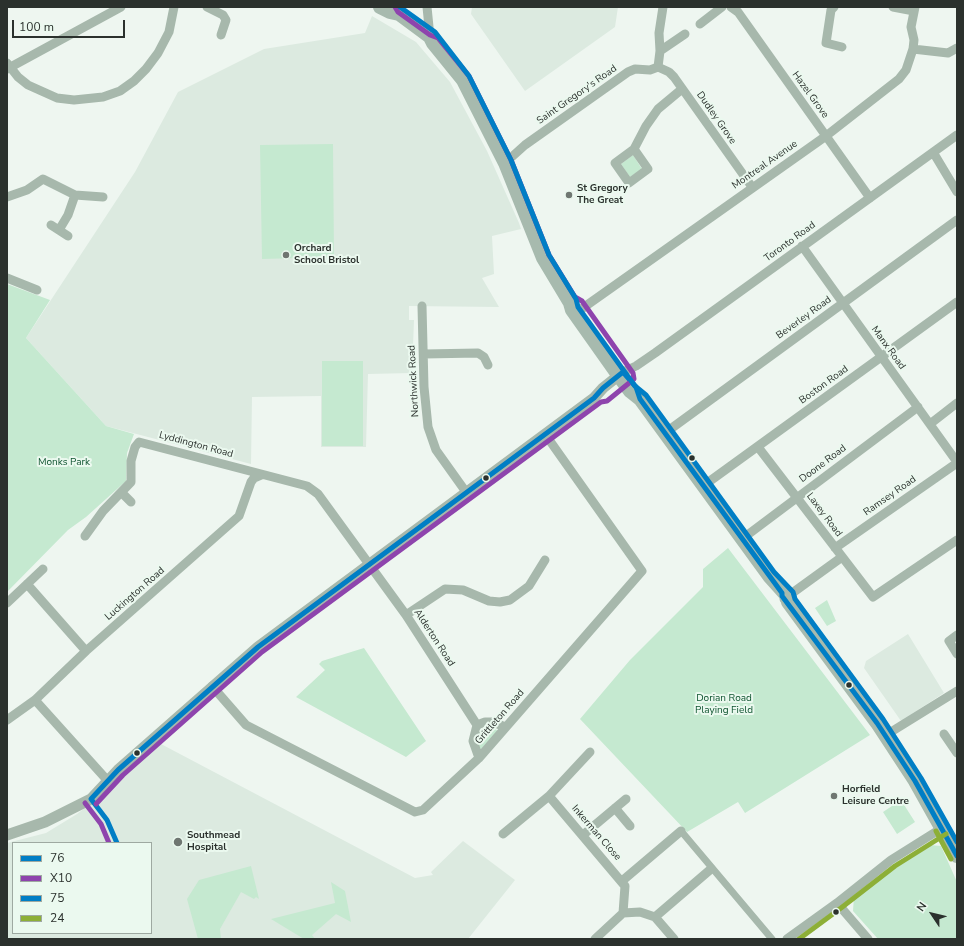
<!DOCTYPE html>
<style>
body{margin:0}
#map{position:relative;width:964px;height:946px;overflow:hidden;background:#eef6f0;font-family:"Nunito Sans",sans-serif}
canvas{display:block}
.frame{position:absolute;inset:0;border:8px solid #2b312d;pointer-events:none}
.legend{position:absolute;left:12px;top:842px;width:140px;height:92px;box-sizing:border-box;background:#ebf9ef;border:1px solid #9ea9a1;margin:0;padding:5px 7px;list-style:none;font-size:12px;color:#2b312d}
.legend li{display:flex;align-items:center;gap:8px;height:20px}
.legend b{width:20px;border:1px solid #9ea9a1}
.north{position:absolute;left:912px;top:894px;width:40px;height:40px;-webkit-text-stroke:3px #ebf9ef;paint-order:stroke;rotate:305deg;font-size:11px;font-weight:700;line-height:16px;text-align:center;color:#2b312d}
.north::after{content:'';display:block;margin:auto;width:14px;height:18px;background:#2b312d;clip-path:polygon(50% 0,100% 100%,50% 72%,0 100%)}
.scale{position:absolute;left:12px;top:20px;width:113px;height:18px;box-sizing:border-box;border:2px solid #2b312d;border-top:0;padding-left:5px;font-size:12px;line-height:14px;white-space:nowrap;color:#2b312d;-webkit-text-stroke:3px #ebf9ef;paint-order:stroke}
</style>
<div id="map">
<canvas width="964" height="946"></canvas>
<div class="frame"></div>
<ul class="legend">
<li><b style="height:5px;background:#007ec5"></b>76</li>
<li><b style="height:5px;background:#8e44ad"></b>X10</li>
<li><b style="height:5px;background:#007ec5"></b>75</li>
<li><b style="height:5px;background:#8daf37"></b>24</li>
</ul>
<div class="north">N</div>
<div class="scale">100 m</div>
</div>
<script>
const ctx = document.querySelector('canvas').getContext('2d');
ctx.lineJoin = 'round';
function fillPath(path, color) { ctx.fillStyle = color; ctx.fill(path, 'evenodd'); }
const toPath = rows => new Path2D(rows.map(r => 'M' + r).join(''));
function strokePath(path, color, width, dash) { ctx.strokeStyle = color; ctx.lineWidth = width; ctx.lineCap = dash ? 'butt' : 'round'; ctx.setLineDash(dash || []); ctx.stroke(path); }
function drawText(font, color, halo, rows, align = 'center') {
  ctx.font = font + ' "Nunito Sans",sans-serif'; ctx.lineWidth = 4; ctx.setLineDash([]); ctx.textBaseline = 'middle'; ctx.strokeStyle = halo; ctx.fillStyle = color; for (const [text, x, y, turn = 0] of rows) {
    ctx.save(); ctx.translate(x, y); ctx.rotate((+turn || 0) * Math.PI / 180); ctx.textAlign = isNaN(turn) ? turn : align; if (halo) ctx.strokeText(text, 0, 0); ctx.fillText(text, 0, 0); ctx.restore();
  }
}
fillPath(toPath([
 [472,7,618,7,615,27,525,91,471,14],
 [372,16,416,42,450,82,487,151,519,223,521,229,492,236,494,274,482,278,499,307,409,306,409,320,414,320,412,373,368,374,366,447,321,447,321,396,252,397,251,464,106,426,26,338,135,172,178,92,264,49,365,33],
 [908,634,944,693,901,721,864,668,866,661],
 [161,744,415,878,433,875,431,872,463,841,515,880,468,939,7,939,7,843,46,833,77,814,99,797],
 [13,843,151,843,151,933,13,933]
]), '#dceae0');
fillPath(toPath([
 [333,144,334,257,262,259,260,145],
 [633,155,642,169,630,177,621,164],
 [7,284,50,300,26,338,106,426,134,434,127,453,126,481,86,517,68,530,7,592],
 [322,361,363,361,363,446,322,446],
 [728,548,870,735,745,813,738,802,687,832,580,719,630,660,703,587,703,569],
 [827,600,836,621,827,626,815,608],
 [364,648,426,741,406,757,296,697,325,670,319,664,322,661],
 [485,726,491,726,498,731,480,750,477,746,478,732],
 [901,800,915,822,897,834,883,812],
 [930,845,941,846,957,882,957,939,878,939,853,911,854,896,896,862],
 [251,866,259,899,256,897,254,899,241,892,220,929,221,939,198,939,187,899,199,880],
 [331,882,345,891,351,922,336,914,312,935,315,939,304,939,271,919,335,903]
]), '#c5e9d0');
strokePath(toPath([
 [681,831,772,939]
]), '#a7b8ac', 7);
strokePath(toPath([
 [207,7,223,15,226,20,221,35],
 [427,7,430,37],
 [731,7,738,12,870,198],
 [834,7,831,10,826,43,842,47],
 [893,7,914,11],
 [700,24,722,7],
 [913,49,948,53,957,48],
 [660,51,685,34],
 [7,63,18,77,28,85,57,98,74,100,103,97,120,91,134,81,146,69,158,53,169,32,174,7],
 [658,67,669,72,674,77,752,187],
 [658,67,660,51,659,33,663,7],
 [7,69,121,7],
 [634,149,648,169,629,183,615,163,634,149,646,126,658,109,682,89],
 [933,152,957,192],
 [505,163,525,145,628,72,635,69,650,70,658,67],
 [7,197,27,190,43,179,75,195,103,197],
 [51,225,68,236],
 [59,230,68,215,75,195],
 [802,246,957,462],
 [7,278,37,290],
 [422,306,424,387,428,427,436,450,466,492],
 [580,310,826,136,899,79,906,70,913,49,914,40,911,27,915,7],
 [424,354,478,353,484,357,488,365],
 [623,372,636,366,655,353,957,135],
 [930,424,957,403],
 [665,433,957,220],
 [758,447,873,597,957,540],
 [703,486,957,302],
 [122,493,131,502],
 [85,536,103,511,131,482,131,461,135,447,139,442,307,486,318,494,406,615,477,725],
 [742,539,918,407],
 [835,548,957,463],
 [27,584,86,651],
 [784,599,842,557],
 [7,603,43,569],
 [406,615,445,589,463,590,489,601,500,602,510,600,529,586,545,560],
 [957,635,949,641,957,654],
 [212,686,246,725,415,812,423,810,479,758,642,571,545,434],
 [35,700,107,780],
 [7,720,35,700,86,651,239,516,251,482,254,478,261,475],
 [944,734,957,753],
 [886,735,957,691],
 [479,758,473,741,477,725,485,722,493,722,505,727],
 [549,796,625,886,623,913,595,939],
 [615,808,630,826],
 [503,834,549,796,590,752],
 [583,835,626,799],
 [622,881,681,831],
 [837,903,868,939],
 [623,913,640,912,655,917,674,939],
 [655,917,711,869],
 [787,939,837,903,891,860,942,828]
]), '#a7b8ac', 9);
strokePath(toPath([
 [7,835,45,822,91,799,118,770,258,647,594,398,603,388,623,372]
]), '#a7b8ac', 11);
strokePath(toPath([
 [380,7,390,12,399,14,430,37,433,43,463,80,505,163,543,258,570,303,572,310,618,375,630,391,640,399,769,576,787,596,788,602,877,723,915,781,957,856]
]), '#a7baae', 14);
strokePath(toPath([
 [623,372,636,387,640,399,782,593,782,596,877,723,915,781,957,856],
 [91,799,118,770,258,647,594,398,603,388,623,372],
 [91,799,107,820,117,843]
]), '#007ec5', 5);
strokePath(toPath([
 [85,803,101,824,109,843],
 [96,804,123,775,262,652,601,402,607,401,634,379,633,373,582,301,575,297,549,255,511,160,469,76,438,38,430,35,398,12,395,7]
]), '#8e44ad', 5);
strokePath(toPath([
 [400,7,435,32,469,76,511,160,549,255,576,299,578,307,624,371,635,386,646,395,774,572,793,592,795,599,883,719,921,778,957,842]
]), '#007ec5', 5);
strokePath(toPath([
 [936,831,951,859],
 [799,939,841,908,895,866,946,834]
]), '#8daf37', 5);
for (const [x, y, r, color] of [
 [569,195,4,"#6f7671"],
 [286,255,4,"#6f7671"],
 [692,458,3.5,"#2b312d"],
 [486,478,3.5,"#2b312d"],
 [849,685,3.5,"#2b312d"],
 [137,753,3.5,"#2b312d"],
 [834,796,4,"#6f7671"],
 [178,842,5,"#6f7671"],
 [836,912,3.5,"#2b312d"]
]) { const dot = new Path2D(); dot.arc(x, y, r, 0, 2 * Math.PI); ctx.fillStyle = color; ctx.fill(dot); strokePath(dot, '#ebf9ef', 1.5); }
drawText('10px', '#2b312d', '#ebf9ef', [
 ["Saint Gregory's Road",577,95,-35],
 ["Hazel Grove",810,95,54],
 ["Dudley Grove",716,118,55],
 ["Montreal Avenue",765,165,-35],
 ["Toronto Road",790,242,-36],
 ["Beverley Road",804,318,-36],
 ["Manx Road",888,348,54],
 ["Northwick Road",414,381,-93],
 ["Boston Road",824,385,-36],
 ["Lyddington Road",196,445,15],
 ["Doone Road",823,464,-37],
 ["Ramsey Road",890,496,-35],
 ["Laxey Road",824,515,53],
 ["Luckington Road",135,594,-41],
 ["Alderton Road",434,638,57],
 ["Grittleton Road",500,717,-49],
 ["Inkerman Close",596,833,49]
]);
drawText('bold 10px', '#2b312d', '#ebf9ef', [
 ["St Gregory",577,189],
 ["The Great",577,201],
 ["Orchard",294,249],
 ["School Bristol",294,261],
 ["Horfield",842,790],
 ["Leisure Centre",842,802],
 ["Southmead",187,836],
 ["Hospital",187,848]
], 'left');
drawText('10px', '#0e532f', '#ebf9ef', [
 ["Monks Park",64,463],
 ["Dorian Road",724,699],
 ["Playing Field",724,711]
]);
</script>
